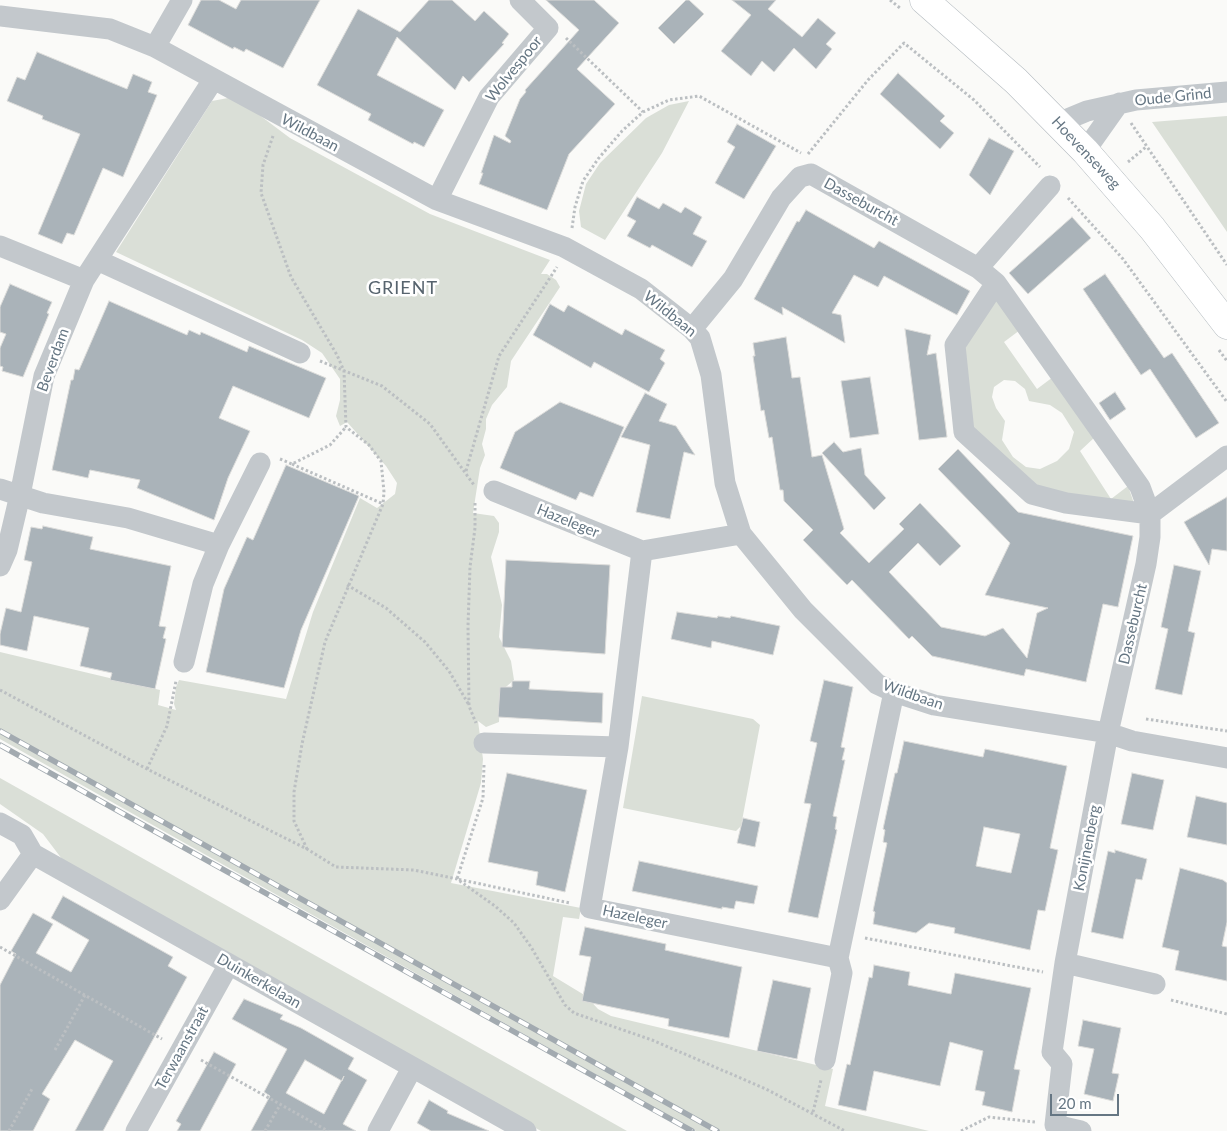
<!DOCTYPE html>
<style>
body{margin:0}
#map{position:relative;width:1227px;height:1131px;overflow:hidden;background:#fafaf8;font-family:Lato,sans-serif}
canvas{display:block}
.scale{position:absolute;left:1050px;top:1094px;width:69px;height:22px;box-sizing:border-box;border:2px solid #657683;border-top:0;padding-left:6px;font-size:15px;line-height:18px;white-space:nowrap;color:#657683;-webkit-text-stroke:4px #fff;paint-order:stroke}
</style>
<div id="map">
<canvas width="1227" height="1131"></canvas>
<div class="scale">20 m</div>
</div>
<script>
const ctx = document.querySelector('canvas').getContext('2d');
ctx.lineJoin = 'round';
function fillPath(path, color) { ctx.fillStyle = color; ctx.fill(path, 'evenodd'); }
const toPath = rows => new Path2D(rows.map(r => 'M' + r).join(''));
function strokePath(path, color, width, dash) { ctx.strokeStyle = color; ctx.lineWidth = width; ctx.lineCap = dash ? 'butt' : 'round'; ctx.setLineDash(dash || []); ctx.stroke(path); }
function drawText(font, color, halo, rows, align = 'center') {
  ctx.font = font + ' Lato,sans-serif'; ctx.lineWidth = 5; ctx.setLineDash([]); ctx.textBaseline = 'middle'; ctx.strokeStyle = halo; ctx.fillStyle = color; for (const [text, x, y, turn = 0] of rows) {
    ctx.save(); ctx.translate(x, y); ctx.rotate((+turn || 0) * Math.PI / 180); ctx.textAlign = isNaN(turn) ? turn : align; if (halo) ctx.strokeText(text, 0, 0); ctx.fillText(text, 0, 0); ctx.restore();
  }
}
fillPath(toPath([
 [228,98,250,108,290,138,430,214,550,260,541,274,547,274,556,280,560,287,511,361,507,387,492,405,486,419,486,429,482,444,485,455,480,468,473,513,494,516,499,523,499,532,491,557,502,605,499,637,511,661,514,680,500,692,499,722,486,727,478,721,483,759,481,783,451,883,581,908,579,919,563,917,553,976,586,996,598,1009,611,1016,833,1069,825,1106,929,1131,696,1131,0,739,0,652,160,690,158,705,176,710,174,704,176,687,179,680,286,699,313,612,360,498,377,508,395,494,397,483,386,466,347,422,340,426,336,416,340,400,340,379,322,353,302,340,116,252,212,101],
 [689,101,662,153,605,240,581,227,579,211,586,184,600,163,646,118,669,105],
 [1227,116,1227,232,1152,122],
 [993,294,1020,330,1004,342,1037,389,1053,377,1095,437,1080,451,1111,499,1128,486,1137,512,1033,492,969,425,961,342],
 [1004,380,1015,381,1025,389,1029,401,1050,405,1062,413,1074,432,1069,449,1057,461,1040,469,1026,467,1013,457,1002,440,1005,421,996,408,992,397,994,387],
 [642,696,753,719,760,725,741,826,736,831,623,808],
 [0,778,627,1131,541,1131,68,867,43,834,0,804]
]), '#dadfd7');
const building = toPath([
 [201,0,219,0,236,9,241,0,320,0,283,68,246,49,244,52,234,47,233,49,188,25,201,0],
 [429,0,452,0,475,21,484,11,509,34,502,43,504,44,469,82,463,76,455,90,397,37,377,75,444,110,424,147,414,142,413,144,368,120,371,114,317,85,358,9,400,32,429,0],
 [546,0,594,0,619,23,577,69,615,104,569,154,547,210,479,184,483,173,481,173,494,135,510,143,511,141,505,136,520,99,526,92,525,90,579,30,546,0],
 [686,0,689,0,704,14,674,44,658,28,686,0],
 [732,0,776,0,768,9,802,37,818,18,836,33,826,44,832,49,816,69,794,48,774,72,762,61,751,76,721,51,751,15,732,0],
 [37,52,127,89,133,74,152,82,148,92,157,95,123,177,103,168,74,235,67,233,62,244,38,234,80,134,42,119,43,116,7,101,17,77,25,80,37,52],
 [898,73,945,116,940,121,954,133,940,149,880,94,898,73],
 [737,124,776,146,744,199,715,183,735,147,727,142,737,124],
 [989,138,1014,151,990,195,969,175,989,138],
 [637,197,659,209,663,203,681,213,685,207,702,217,693,234,707,241,692,267,652,245,650,248,627,236,636,221,627,216,637,197],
 [806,210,874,248,879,241,970,291,957,315,884,276,878,287,854,275,832,313,841,315,845,343,782,307,783,315,754,299,797,221,799,222,806,210],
 [1072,217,1091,238,1028,294,1009,273,1072,217],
 [1105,274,1164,358,1172,353,1219,423,1196,438,1150,369,1141,375,1083,289,1105,274],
 [10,284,52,302,47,313,49,314,23,377,2,371,3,367,0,366,0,348,6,334,0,332,0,307,10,284],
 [109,301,187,335,189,330,200,335,201,332,247,352,249,346,326,378,309,418,233,386,219,418,250,431,228,478,214,520,137,488,140,480,90,470,88,478,52,470,71,380,73,380,75,369,79,370,109,301],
 [550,304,564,312,568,305,622,335,625,329,665,350,660,359,665,363,649,392,594,362,591,368,533,335,550,304],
 [905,329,931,335,927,355,936,353,947,437,919,440,905,329],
 [786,337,792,378,800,377,812,457,822,455,844,529,840,533,869,563,904,529,899,524,920,503,961,546,940,566,918,543,889,572,941,627,985,636,1003,628,1027,658,1037,613,1048,608,985,595,1010,543,938,469,958,449,1018,512,1133,536,1118,607,1103,604,1086,682,1026,669,1024,676,932,656,912,636,909,639,852,580,847,585,803,540,813,530,784,501,783,490,780,490,772,437,769,438,764,410,761,411,753,356,755,356,753,343,786,337],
 [870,377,879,434,850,438,841,381,870,377],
 [1115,392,1126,409,1110,420,1099,403,1115,392],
 [645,393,667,404,659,421,676,426,695,455,684,452,670,519,636,512,650,445,621,437,645,393],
 [560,402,624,427,593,497,580,492,576,500,500,468,515,432,560,402],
 [834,442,843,452,861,448,865,475,886,498,874,510,822,453,834,442],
 [286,465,359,496,301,630,284,688,206,672,224,589,247,537,253,540,286,465],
 [1227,497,1227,551,1212,549,1209,565,1184,522,1227,497],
 [43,526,93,537,90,549,171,566,159,626,166,627,163,638,166,639,155,689,110,680,112,673,80,666,89,628,34,616,27,651,0,645,0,634,6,608,21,612,32,562,24,560,31,527,42,529,43,526],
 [506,560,610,565,605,654,502,647,506,560],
 [1174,565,1201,571,1188,631,1195,633,1182,695,1155,689,1168,629,1161,627,1174,565],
 [677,612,717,618,718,616,730,618,731,616,780,626,773,655,712,641,711,648,671,639,677,612],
 [824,680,853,687,841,747,845,748,842,760,845,760,833,816,837,817,835,829,837,830,818,918,788,912,811,804,804,803,817,743,810,741,824,680],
 [512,681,530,681,529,689,603,693,602,723,498,717,500,687,512,687,512,681],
 [904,741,983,757,985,749,1067,766,1050,848,1058,850,1045,911,1038,910,1030,950,954,933,955,928,929,923,916,933,873,924,875,912,873,911,887,843,883,842,885,830,883,829,895,773,897,773,904,741],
 [984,827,1020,834,1011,873,976,866,984,827],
 [507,773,587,790,565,892,536,885,538,872,488,862,507,773],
 [1132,773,1164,780,1153,830,1121,824,1132,773],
 [1196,796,1227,803,1227,845,1187,837,1196,796],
 [743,818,760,822,755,847,737,843,743,818],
 [1115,850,1147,859,1142,880,1136,879,1123,939,1091,932,1108,851,1115,853,1115,850],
 [639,861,758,886,754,904,736,901,734,909,722,907,722,909,632,891,639,861],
 [1180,868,1223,880,1227,883,1227,922,1222,946,1227,947,1227,981,1175,970,1179,951,1162,947,1180,868],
 [63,896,173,957,168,966,187,977,103,1131,75,1131,113,1061,75,1040,42,1094,50,1099,33,1131,0,1131,0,985,16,954,11,951,33,913,53,924,36,953,71,972,89,940,51,918,63,896],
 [585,927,666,944,665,950,742,967,729,1038,668,1026,669,1019,582,1001,591,957,579,955,585,927],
 [874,965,910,972,908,985,951,994,955,973,1031,988,1014,1069,1020,1070,1012,1112,982,1105,985,1092,975,1090,983,1051,950,1042,940,1086,874,1071,866,1111,838,1105,847,1064,850,1065,869,977,872,978,874,965],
 [773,980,811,988,797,1059,757,1051,773,980],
 [244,999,283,1015,280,1019,301,1028,354,1058,348,1069,367,1080,343,1124,356,1131,251,1131,270,1096,264,1092,287,1049,232,1019,244,999],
 [305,1060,342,1081,344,1076,324,1114,286,1093,305,1060],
 [1083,1020,1121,1028,1112,1073,1119,1074,1113,1101,1084,1094,1094,1049,1078,1046,1083,1020],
 [214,1052,236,1064,200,1131,177,1131,181,1124,176,1121,214,1052],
 [429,1100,448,1111,447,1113,489,1131,431,1131,417,1123,429,1100]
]);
fillPath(building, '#aab3b9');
strokePath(building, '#dcdcda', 1);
const secondary = toPath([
 [924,0,1016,81,1085,151,1152,228,1227,325]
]);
strokePath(secondary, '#b3babf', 29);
strokePath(toPath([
 [890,0,900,8],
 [566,38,643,112],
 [1131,123,1227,265],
 [273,136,263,165,261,193,291,277,337,355,344,371,346,427,369,445,381,461,384,492,383,504,325,642,302,744,294,792,294,821,307,849],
 [808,154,868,80,904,43,974,100,1040,167],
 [1128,162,1146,147],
 [1068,198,1123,259,1227,402],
 [572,228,575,207,583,181,598,159,622,131,643,112,669,100,699,96,801,153],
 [1219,350,1227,361],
 [320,361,382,386,430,424,474,485],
 [280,459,292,464,330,445,346,427],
 [292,464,383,504],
 [466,471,499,356,557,267],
 [475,503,475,528,470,567,468,626,469,706,476,723],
 [347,585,386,608,425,642,449,671,469,705],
 [0,690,147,769,307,849,336,867,414,870,457,879,495,906,514,923,531,947,565,1005,574,1013,652,1040,766,1089,845,1131],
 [1146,719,1227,731],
 [484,765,483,798,457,879,570,903],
 [147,769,167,726,176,681],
 [865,938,1043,972],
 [0,947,162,1039],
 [1171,1000,1227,1014],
 [55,1050,85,995],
 [201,1060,328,1131],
 [813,1112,821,1080],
 [9,1131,32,1089],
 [265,1131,280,1105],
 [961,1131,989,1117,1035,1122]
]), '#bbbfc2', 3, [2.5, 2.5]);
strokePath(toPath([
 [0,16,110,29,155,47,437,200,564,247,641,289,692,329,700,338,711,375,725,483,741,534,803,610,877,684,894,692,934,705,1108,733,1132,741,1227,758],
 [155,47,182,0],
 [1058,123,1087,111,1136,100,1227,92],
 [1085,151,1119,103],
 [437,200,489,97,548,28,520,0],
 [0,246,84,280],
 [97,260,300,353],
 [978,268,1050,186],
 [996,283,955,345,964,432,1032,494,1066,503,1150,514,1227,456],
 [692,329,733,279,781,198,800,177,811,174,978,268,996,283,1140,487,1150,514,1150,537,1146,564,1108,733,1065,963,1052,1052,1062,1064,1055,1125,1081,1131],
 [0,489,43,503,128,518,219,545],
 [494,491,642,551,741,534],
 [642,551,618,747,590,908,838,958],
 [0,566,7,550,20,495,44,376,84,280,213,80],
 [184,662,203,584,219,545,260,463],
 [484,743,618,747],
 [0,823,22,835,33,854,526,1131],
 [0,900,33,854],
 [1065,963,1155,984],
 [825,1060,842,973,838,958,894,692],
 [136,1131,229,964],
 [378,1131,412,1068]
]), '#c3c8cc', 21);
strokePath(secondary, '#fff', 28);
const rail = toPath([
 [0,731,717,1131],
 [0,745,692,1131]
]);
strokePath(rail, '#a2aab0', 5.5);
strokePath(rail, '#fff', 4, [11]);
drawText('15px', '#657683', '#fff', [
 ["Wolvespoor",514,69,-51],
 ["Oude Grind",1173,97,-6],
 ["Wildbaan",310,133,28],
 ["Hoevenseweg",1086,153,47],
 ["Dasseburcht",861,202,29],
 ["Wildbaan",670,314,39],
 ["Beverdam",53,360,-70],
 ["Hazeleger",568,521,22],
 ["Dasseburcht",1133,624,-77],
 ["Wildbaan",913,695,19],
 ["Konijnenberg",1087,848,-79],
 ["Hazeleger",635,917,12],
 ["Duinkerkelaan",259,981,30],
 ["Terwaanstraat",182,1048,-61]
]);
ctx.letterSpacing = '1px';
drawText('18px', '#57646e', '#fff', [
 ["GRIENT",403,288]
]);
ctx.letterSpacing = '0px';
</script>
